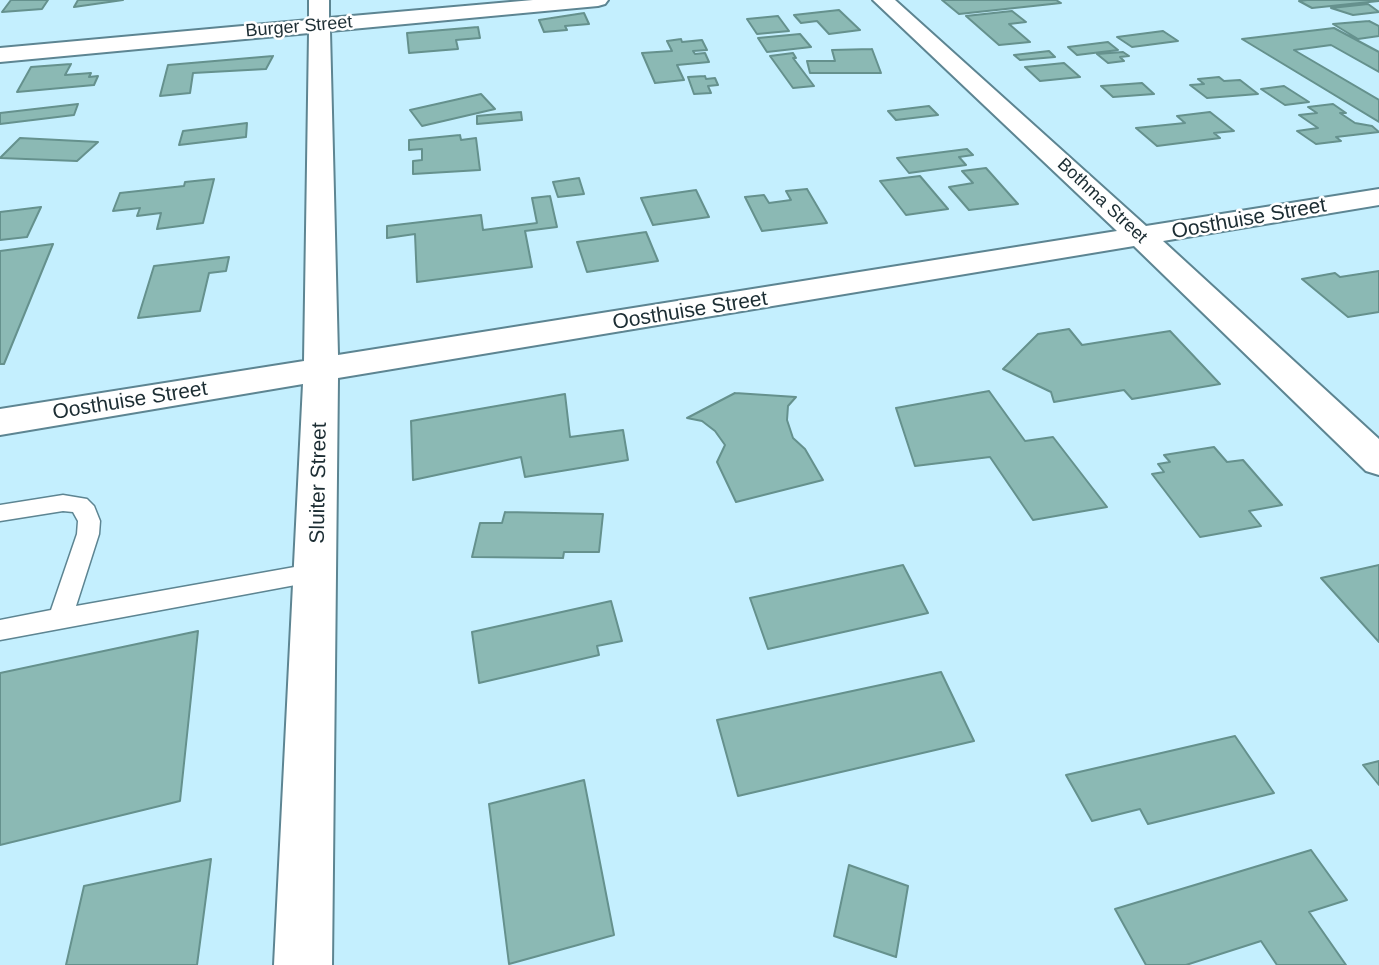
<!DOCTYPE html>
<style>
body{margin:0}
canvas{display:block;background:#c4effe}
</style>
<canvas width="1379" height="965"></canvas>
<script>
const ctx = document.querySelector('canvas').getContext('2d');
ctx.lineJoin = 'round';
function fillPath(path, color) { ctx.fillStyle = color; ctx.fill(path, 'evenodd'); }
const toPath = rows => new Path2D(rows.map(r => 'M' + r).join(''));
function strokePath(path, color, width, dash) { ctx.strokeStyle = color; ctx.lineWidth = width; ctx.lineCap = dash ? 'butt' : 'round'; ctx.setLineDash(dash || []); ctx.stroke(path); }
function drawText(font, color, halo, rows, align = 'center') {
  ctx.font = font + ' Helvetica,sans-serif'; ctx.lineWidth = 5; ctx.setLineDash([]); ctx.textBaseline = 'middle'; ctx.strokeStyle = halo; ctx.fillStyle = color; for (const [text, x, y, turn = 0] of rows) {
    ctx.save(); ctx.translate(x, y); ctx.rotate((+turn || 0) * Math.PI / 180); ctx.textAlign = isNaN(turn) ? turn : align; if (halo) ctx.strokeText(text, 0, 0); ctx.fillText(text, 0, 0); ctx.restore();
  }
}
const building = toPath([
 [11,0,48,0,42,9,2,12,11,0],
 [78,0,123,0,74,7,78,0],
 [942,0,1056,0,1061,3,959,14,942,0],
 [1307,0,1378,0,1379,1,1312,8,1299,1,1307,0],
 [1368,4,1379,12,1353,15,1331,8,1368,4],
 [839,10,860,30,829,34,817,21,801,23,794,15,839,10],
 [1012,11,1026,22,1009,24,1030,42,999,45,966,16,1012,11],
 [584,13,589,24,565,26,567,30,544,32,539,20,584,13],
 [778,16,789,31,757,34,747,19,778,16],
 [1369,21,1379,26,1379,36,1358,39,1333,24,1369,21],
 [478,27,480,38,456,40,458,49,409,53,407,33,478,27],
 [1334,28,1379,52,1379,72,1331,45,1294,50,1379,100,1379,122,1242,39,1334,28],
 [1163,31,1178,41,1132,47,1117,37,1163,31],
 [800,34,811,47,767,52,758,38,800,34],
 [681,39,682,42,702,40,707,50,693,51,695,54,705,53,709,62,677,65,684,80,655,83,642,53,672,51,667,41,681,39],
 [1108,42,1118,50,1077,55,1068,47,1108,42],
 [872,49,881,73,810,73,807,61,835,61,832,50,872,49],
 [1049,51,1055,57,1020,60,1014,55,1049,51],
 [1123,52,1129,56,1120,57,1124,61,1108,63,1097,54,1123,52],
 [793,53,796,58,793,58,814,86,793,88,770,56,793,53],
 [273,56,266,69,193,73,190,93,160,96,168,65,273,56],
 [1064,63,1080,77,1040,81,1025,67,1064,63],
 [71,64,65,75,91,73,89,77,98,76,94,85,17,92,31,67,71,64],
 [705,76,706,79,715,78,718,85,708,86,711,93,694,94,688,77,705,76],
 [1219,77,1224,81,1240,80,1258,94,1207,98,1190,85,1204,84,1198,79,1219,77],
 [1142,83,1154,94,1113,97,1101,86,1142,83],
 [1284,86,1309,102,1285,105,1261,89,1284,86],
 [481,94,495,109,422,126,410,110,481,94],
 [78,104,74,115,0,124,0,113,78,104],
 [1333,104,1346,113,1340,113,1355,123,1372,126,1379,132,1336,137,1341,141,1316,144,1297,131,1318,128,1299,115,1317,113,1308,107,1333,104],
 [929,106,938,115,896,120,888,111,929,106],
 [521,112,522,120,477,124,477,116,521,112],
 [1210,112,1234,131,1214,133,1220,138,1157,146,1136,128,1185,123,1177,116,1210,112],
 [247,123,246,137,179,145,183,131,247,123],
 [460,135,461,140,476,138,480,170,413,174,413,161,422,160,422,149,409,150,409,140,460,135],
 [20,138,98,142,77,161,0,158,20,138],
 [967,149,973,155,959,157,966,165,909,173,897,158,967,149],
 [986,168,1018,204,969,210,949,187,973,183,962,171,986,168],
 [920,176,948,209,906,215,880,181,920,176],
 [579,178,584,194,558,197,553,182,579,178],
 [214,179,203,223,157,229,161,213,137,216,140,208,113,211,120,193,184,186,185,182,214,179],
 [807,189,827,223,762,231,745,197,764,195,769,203,791,200,786,191,807,189],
 [696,190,709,217,653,225,641,198,696,190],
 [550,196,557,227,525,231,532,267,417,282,415,234,387,238,387,226,481,215,483,230,537,223,532,198,550,196],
 [41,207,27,237,0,240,0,212,41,207],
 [646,232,658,261,587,272,577,242,646,232],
 [53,244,4,364,0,364,0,251,53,244],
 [229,257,226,271,209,273,200,311,138,318,154,266,229,257],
 [1379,271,1379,312,1348,317,1302,279,1335,273,1340,277,1379,271],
 [1069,329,1082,345,1170,331,1220,384,1132,399,1124,390,1054,402,1051,392,1003,369,1038,334,1069,329],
 [989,391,1025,441,1053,437,1107,507,1033,520,990,457,915,466,896,408,989,391],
 [735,393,796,397,788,406,787,420,793,438,805,449,823,480,736,502,717,462,725,445,715,431,702,421,687,418,735,393],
 [565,394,570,437,623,430,628,460,525,477,521,457,413,480,411,421,565,394],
 [1214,447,1227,462,1243,460,1282,505,1249,511,1261,526,1200,537,1152,474,1164,472,1158,464,1170,462,1164,455,1214,447],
 [505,512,603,514,599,552,564,552,563,558,472,557,480,523,502,523,505,512],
 [903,565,928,613,768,649,750,598,903,565],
 [1379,565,1379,642,1321,578,1379,565],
 [611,601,622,641,597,646,599,655,479,683,472,632,611,601],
 [198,631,180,801,0,845,0,673,198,631],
 [941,672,974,741,738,796,717,720,941,672],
 [1235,736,1274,793,1148,824,1140,809,1092,821,1066,775,1235,736],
 [1379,761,1379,785,1363,765,1379,761],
 [584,780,614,935,509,964,489,804,584,780],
 [1311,850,1347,900,1309,912,1346,965,1277,965,1261,941,1186,965,1146,965,1115,909,1311,850],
 [211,859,197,965,66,965,84,886,211,859],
 [849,865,908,886,896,957,834,936,849,865]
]);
fillPath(building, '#8bb9b4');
strokePath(building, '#65918d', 2);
const lane = toPath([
 [63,495,87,499,94,506,100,521,99,534,76,606,317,563,325,565,328,572,325,579,317,581,0,640,0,620,51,610,77,534,78,521,73,512,63,511,0,521,0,505,63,495]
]);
const street = toPath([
 [309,0,329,0,329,18,533,0,608,0,605,4,598,6,330,31,338,355,1117,231,873,0,895,0,1146,226,1379,189,1379,205,1163,241,1379,439,1379,475,1366,471,1134,246,338,378,332,965,274,965,303,384,0,435,0,409,304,361,309,33,0,62,0,48,309,20,309,0]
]);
strokePath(lane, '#5d8592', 3);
strokePath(street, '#5d8592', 4);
fillPath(lane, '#fff');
fillPath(street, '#fff');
drawText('18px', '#1c2d33', '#fff', [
 ["Burger Street",299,27,-5],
 ["Bothma Street",1102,201,43]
]);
drawText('21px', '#1c2d33', '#fff', [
 ["Oosthuise Street",1249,219,-10],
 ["Oosthuise Street",690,311,-9],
 ["Oosthuise Street",130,401,-9],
 ["Sluiter Street",319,483,-89]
]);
</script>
